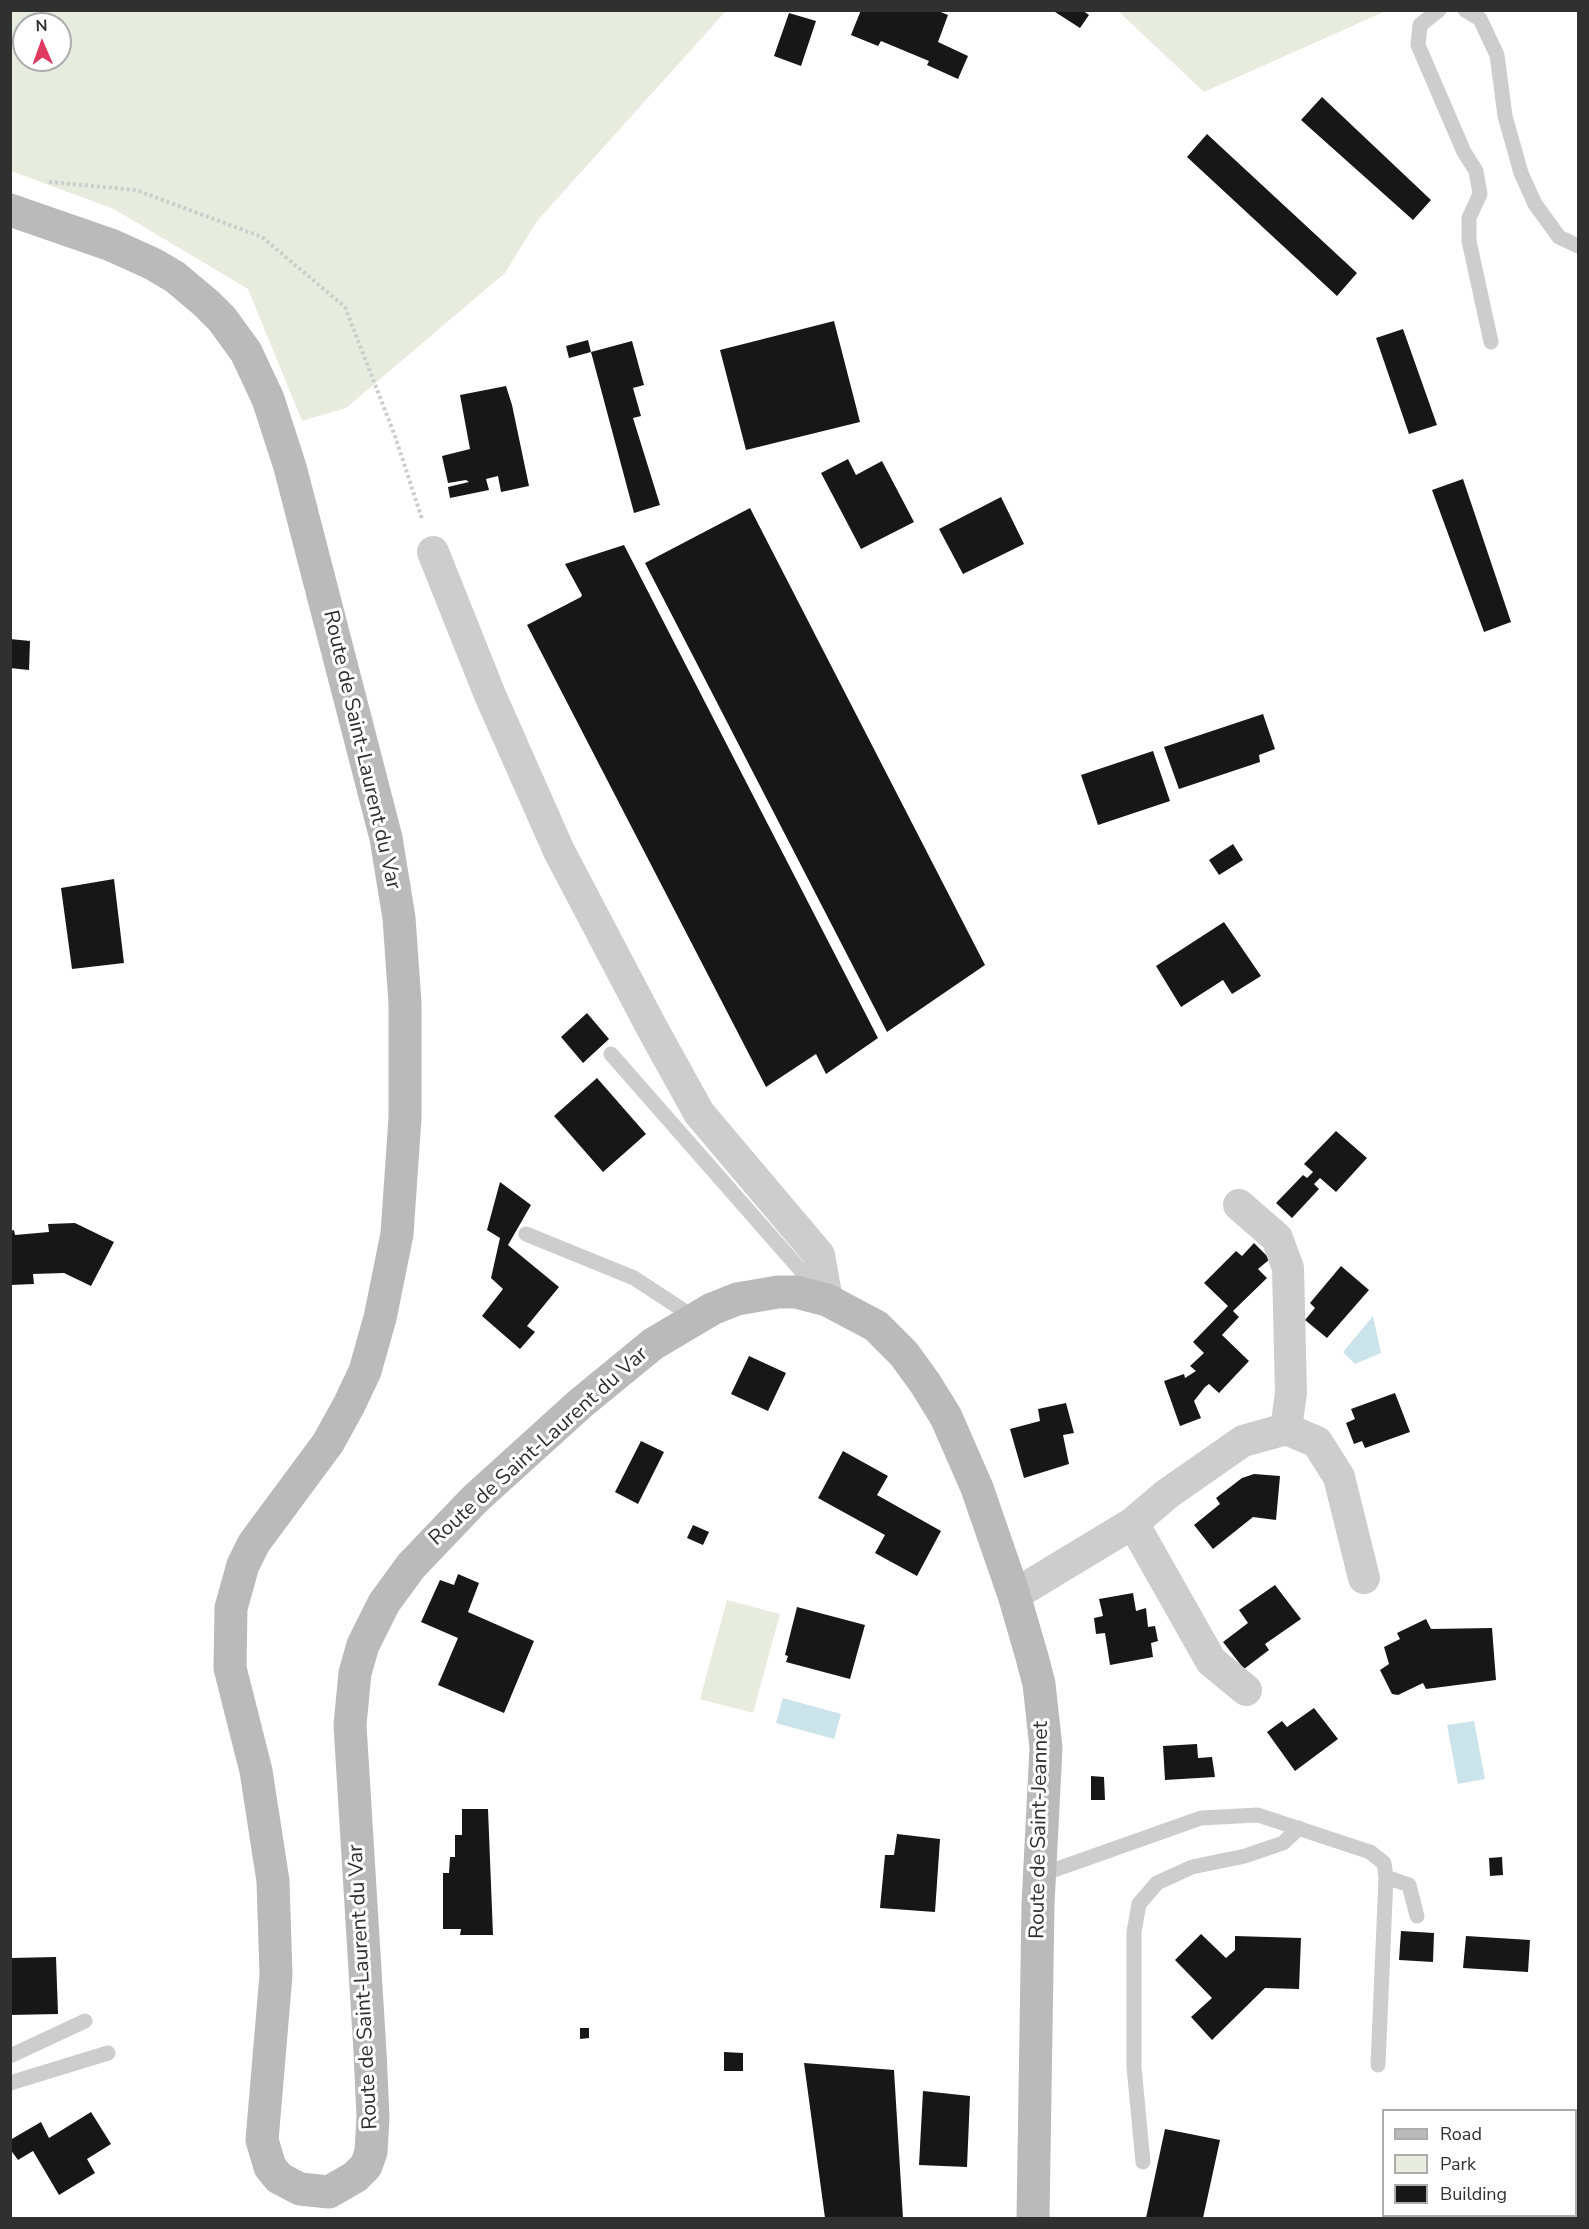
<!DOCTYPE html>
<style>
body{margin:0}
#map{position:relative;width:1589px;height:2229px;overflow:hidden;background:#fff;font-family:"Nunito Sans",sans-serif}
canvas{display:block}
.frame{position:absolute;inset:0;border:12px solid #303030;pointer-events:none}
.legend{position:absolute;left:1382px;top:2109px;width:195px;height:108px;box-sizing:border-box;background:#fff;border:2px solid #acacac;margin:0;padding:8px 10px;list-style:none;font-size:18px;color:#303030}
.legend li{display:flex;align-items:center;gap:12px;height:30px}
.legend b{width:30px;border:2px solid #acacac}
.north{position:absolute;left:12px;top:12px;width:60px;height:60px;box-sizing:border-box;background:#fff;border:2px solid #acacac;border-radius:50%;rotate:358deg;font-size:16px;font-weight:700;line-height:24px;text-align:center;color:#303030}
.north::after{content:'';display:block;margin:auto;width:21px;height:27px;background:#df3960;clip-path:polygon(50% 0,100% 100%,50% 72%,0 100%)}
</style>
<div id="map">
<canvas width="1589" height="2229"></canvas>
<div class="frame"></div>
<ul class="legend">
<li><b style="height:8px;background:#bababa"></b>Road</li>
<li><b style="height:16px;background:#e8ecde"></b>Park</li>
<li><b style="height:16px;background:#171717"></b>Building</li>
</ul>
<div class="north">N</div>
</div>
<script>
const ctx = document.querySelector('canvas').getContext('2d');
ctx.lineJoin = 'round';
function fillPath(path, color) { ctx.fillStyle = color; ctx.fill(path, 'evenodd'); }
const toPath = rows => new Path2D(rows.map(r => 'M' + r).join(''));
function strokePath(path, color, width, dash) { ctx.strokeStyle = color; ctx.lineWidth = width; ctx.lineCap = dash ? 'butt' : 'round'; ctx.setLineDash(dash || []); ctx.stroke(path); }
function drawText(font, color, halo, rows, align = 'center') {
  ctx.font = font + ' "Nunito Sans",sans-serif'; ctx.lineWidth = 6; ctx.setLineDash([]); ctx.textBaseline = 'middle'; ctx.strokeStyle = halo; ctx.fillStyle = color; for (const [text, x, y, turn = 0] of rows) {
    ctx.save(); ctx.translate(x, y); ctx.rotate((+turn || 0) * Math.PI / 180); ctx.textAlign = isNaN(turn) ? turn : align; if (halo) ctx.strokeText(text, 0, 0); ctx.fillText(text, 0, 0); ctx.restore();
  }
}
fillPath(toPath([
 [10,11,11,10,726,11,537,221,505,273,346,408,302,421,248,289,114,209,11,171],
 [24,24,60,24,60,60,24,60],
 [1118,11,1386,11,1204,92],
 [727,1600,780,1614,753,1713,700,1699]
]), '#e8ecde');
fillPath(toPath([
 [1373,1316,1381,1353,1355,1364,1343,1352],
 [783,1698,841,1714,834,1739,776,1723],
 [1474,1721,1485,1779,1458,1784,1447,1725]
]), '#cbe4eb');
fillPath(toPath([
 [861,10,936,10,948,15,938,42,968,56,958,79,927,65,929,61,881,41,878,46,851,35],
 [1052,10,1082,10,1089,15,1080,28],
 [789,13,816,21,801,66,774,56],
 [1322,97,1431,200,1413,220,1301,120],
 [1207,134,1357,273,1337,296,1187,157],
 [834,321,860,422,746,450,720,350],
 [1403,329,1437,425,1409,434,1376,338],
 [588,340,591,352,569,358,566,346],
 [632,341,644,385,633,388,641,416,633,418,660,505,634,513,591,352],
 [506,386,512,405,529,486,501,492,498,476,486,479,489,490,450,498,448,487,469,482,466,480,448,483,442,456,470,449,460,395],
 [848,459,856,475,882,461,914,522,861,549,821,473],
 [1463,479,1511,622,1484,632,1432,490],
 [1001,497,1024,544,963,574,939,529],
 [750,508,985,965,887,1032,645,563],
 [624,545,878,1038,826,1074,816,1054,766,1087,527,625,581,597,582,595,565,564],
 [10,639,30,641,29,670,10,668],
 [1263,714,1275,749,1259,755,1260,762,1179,789,1164,747],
 [1153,751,1170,801,1098,825,1081,775],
 [1233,844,1243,860,1219,875,1209,860],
 [114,879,124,963,72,969,61,888],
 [1224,922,1261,976,1232,994,1223,980,1181,1007,1156,966],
 [587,1013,609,1039,583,1063,561,1037],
 [597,1078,646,1134,603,1172,554,1116],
 [1336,1131,1367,1158,1336,1192,1320,1178,1314,1184,1319,1189,1292,1218,1276,1203,1303,1175,1307,1178,1313,1172,1304,1164],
 [500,1182,531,1205,508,1245,559,1287,527,1326,535,1332,520,1349,482,1316,503,1289,491,1278,500,1238,487,1230],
 [75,1223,114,1242,91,1286,64,1273,33,1274,34,1284,10,1285,10,1231,14,1230,15,1235,49,1232,48,1224],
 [1254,1243,1270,1259,1258,1269,1267,1278,1233,1311,1239,1317,1222,1335,1249,1361,1219,1393,1209,1384,1205,1387,1194,1401,1201,1418,1180,1426,1164,1381,1184,1374,1185,1378,1196,1371,1190,1366,1204,1353,1193,1342,1228,1306,1204,1283,1236,1251,1242,1256],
 [1341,1266,1369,1290,1327,1338,1305,1320,1315,1308,1310,1303],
 [749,1356,786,1373,768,1411,731,1394],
 [1395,1393,1410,1432,1365,1448,1362,1441,1354,1444,1346,1423,1355,1419,1351,1409],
 [1066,1403,1074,1433,1063,1435,1069,1464,1024,1478,1010,1429,1040,1421,1038,1409],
 [641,1441,664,1452,638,1504,615,1492],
 [843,1451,888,1476,877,1495,941,1531,917,1576,875,1553,885,1535,818,1498],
 [1254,1474,1280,1476,1276,1520,1253,1517,1213,1549,1194,1525,1220,1504,1216,1498,1242,1478],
 [693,1525,709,1532,703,1545,687,1538],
 [458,1574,479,1583,468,1612,534,1641,504,1713,438,1685,458,1638,421,1622,440,1580,454,1585],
 [1275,1585,1301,1619,1265,1644,1269,1650,1244,1669,1223,1642,1248,1623,1239,1610],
 [1133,1593,1136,1611,1146,1608,1148,1627,1155,1626,1158,1641,1151,1643,1153,1657,1110,1665,1105,1633,1096,1634,1094,1618,1103,1616,1099,1599],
 [797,1607,865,1625,850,1679,786,1662,788,1656,785,1655],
 [1426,1619,1431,1629,1492,1628,1496,1680,1426,1689,1423,1683,1398,1695,1392,1694,1380,1670,1389,1664,1384,1647,1400,1639,1397,1633],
 [1314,1708,1338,1739,1295,1771,1267,1732,1282,1721,1287,1727],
 [1197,1744,1198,1758,1212,1757,1215,1777,1165,1780,1163,1746],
 [1091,1776,1104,1777,1105,1800,1091,1800],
 [462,1809,488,1809,493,1935,460,1935,461,1929,443,1929,443,1873,449,1873,450,1857,455,1857,455,1835,462,1835],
 [897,1834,940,1839,935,1912,880,1908,885,1855,894,1855],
 [1502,1857,1503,1875,1490,1876,1489,1858],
 [1401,1931,1434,1933,1433,1962,1399,1960],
 [1201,1934,1226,1958,1235,1950,1235,1936,1301,1938,1299,1989,1265,1988,1212,2040,1191,2017,1212,1998,1175,1960],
 [1466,1936,1530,1940,1528,1972,1463,1968],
 [56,1957,58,2014,10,2015,10,1958],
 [580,2028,589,2028,589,2038,580,2039],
 [724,2052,743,2053,743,2071,724,2071],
 [804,2063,894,2070,903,2218,825,2218],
 [923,2091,970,2096,967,2167,919,2165],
 [91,2112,111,2144,87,2159,95,2173,59,2195,33,2151,18,2160,10,2149,10,2140,41,2122,49,2138],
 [1165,2129,1220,2140,1203,2218,1146,2218],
 [1406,2216,1469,2216,1468,2218,1413,2218]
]), '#171717');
strokePath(toPath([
 [49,182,136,190,262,237,345,307,395,436,422,519]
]), '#cdcdcd', 4, [3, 3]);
strokePath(toPath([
 [1439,10,1420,25,1418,45,1464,152,1476,171,1480,194,1469,218,1469,241,1491,342],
 [1465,10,1480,19,1497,55,1505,116,1521,173,1535,204,1559,237,1578,246],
 [611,1054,819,1291],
 [526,1234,634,1278,695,1318],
 [1040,1875,1201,1818,1258,1815,1370,1852,1384,1863,1386,1877,1378,2065],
 [1386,1877,1409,1885,1417,1916],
 [10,2056,85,2021],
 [10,2083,108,2053],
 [1143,2162,1134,2067,1134,1932,1139,1904,1157,1883,1192,1867,1245,1856,1283,1843,1299,1828]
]), '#cdcdcd', 15);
strokePath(toPath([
 [433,552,490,695,559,851,652,1028,699,1113,819,1255,827,1300],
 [1239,1205,1277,1238,1288,1268,1291,1393,1286,1429],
 [1133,1523,1211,1661,1246,1690],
 [1014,1595,1133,1523,1167,1494,1243,1441,1286,1429,1317,1442,1339,1477,1364,1578]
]), '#cdcdcd', 32);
strokePath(toPath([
 [10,210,111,245,153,264,175,277,207,304,222,319,246,352,268,399,290,467,386,838,399,918,405,1003,405,1118,397,1234,380,1318,365,1371,349,1405,328,1443,254,1543,243,1565,231,1608,230,1668,256,1771,273,1881,276,1975,262,2140,270,2167,279,2178,300,2189,329,2192,355,2177,366,2166,371,2152,373,2117,370,2052,350,1725,355,1673,363,1645,384,1603,411,1566,475,1499,581,1403,653,1344,712,1309,737,1299,778,1292,796,1292,827,1300,876,1326,904,1354,925,1383,946,1417,977,1488,1014,1595,1032,1657,1039,1684,1046,1748,1038,1904,1033,2218]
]), '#bababa', 33);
drawText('21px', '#303030', '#fff', [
 ["Route de Saint-Laurent du Var",361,750,77],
 ["Route de Saint-Laurent du Var",539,1447,-42],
 ["Route de Saint-Jeannet",1040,1830,-89],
 ["Route de Saint-Laurent du Var",364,1987,-93]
]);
</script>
